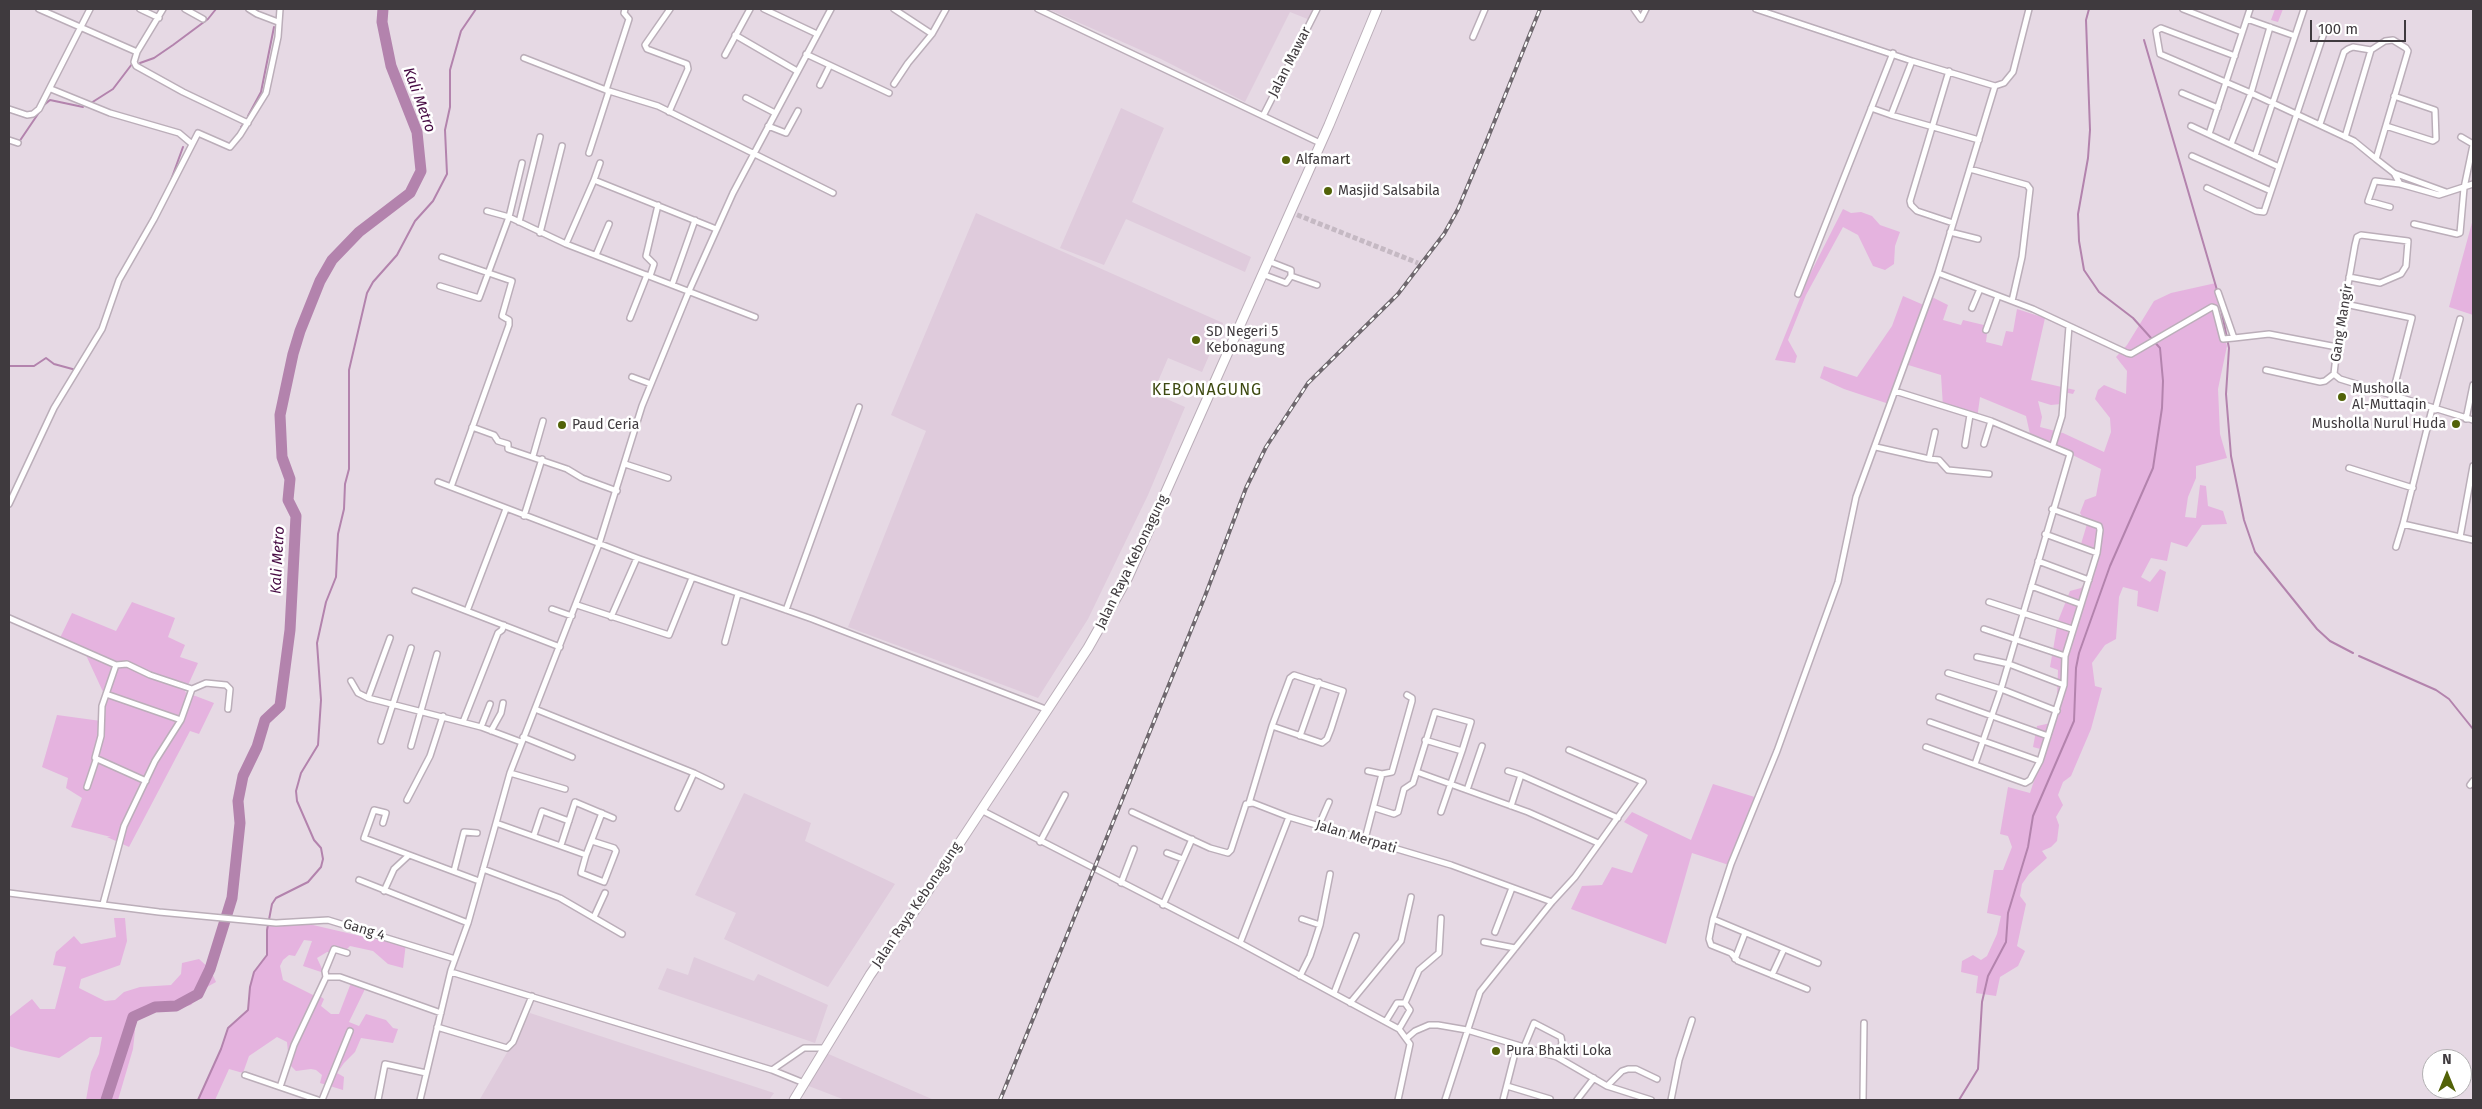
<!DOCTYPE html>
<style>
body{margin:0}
#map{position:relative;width:2482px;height:1109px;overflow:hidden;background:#e6d9e4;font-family:"Fira Sans",sans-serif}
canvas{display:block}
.frame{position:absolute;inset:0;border:10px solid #3f3a3e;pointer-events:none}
.north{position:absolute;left:2422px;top:1049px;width:50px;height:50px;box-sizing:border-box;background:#fff;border:1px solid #b2b0b2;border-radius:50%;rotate:0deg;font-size:14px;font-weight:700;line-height:20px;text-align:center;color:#3f3a3e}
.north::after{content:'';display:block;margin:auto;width:18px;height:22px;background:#526208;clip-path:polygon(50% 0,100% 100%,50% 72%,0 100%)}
.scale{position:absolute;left:2310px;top:20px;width:96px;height:22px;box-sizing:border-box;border:2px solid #3f3a3e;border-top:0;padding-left:6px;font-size:15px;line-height:18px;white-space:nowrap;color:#3f3a3e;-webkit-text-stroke:4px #fff;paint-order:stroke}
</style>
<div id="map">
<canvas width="2482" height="1109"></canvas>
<div class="frame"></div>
<div class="north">N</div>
<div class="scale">100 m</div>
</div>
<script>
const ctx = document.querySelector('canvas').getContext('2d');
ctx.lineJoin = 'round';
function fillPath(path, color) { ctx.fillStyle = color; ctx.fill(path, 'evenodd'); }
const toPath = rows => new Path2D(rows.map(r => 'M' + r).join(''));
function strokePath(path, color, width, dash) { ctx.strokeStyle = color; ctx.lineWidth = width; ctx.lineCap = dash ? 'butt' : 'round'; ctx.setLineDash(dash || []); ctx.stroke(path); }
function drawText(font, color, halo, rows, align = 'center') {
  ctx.font = font + ' "Fira Sans",sans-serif'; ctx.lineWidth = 5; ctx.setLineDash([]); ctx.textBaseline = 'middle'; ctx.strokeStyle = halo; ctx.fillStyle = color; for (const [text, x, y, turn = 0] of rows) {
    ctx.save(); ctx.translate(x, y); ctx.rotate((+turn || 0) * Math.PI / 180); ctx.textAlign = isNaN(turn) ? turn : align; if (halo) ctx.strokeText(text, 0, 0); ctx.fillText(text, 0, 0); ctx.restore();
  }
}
fillPath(toPath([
 [1048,9,1315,9,1310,20,1290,12,1245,102,1161,59],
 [1121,108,1164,128,1132,202,1251,257,1245,272,1126,219,1104,265,1060,248],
 [976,213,1223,323,1202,372,1168,358,1153,393,1185,407,1148,495,1088,619,1038,698,848,627,926,431,891,415],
 [744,793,811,823,805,841,895,884,828,987,724,939,736,913,695,895],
 [694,957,754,981,758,974,828,1005,815,1043,658,989,667,968,688,975],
 [530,1013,774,1093,769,1100,480,1099],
 [824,1052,934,1100,845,1100,806,1085]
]), '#dfcbdc');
fillPath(toPath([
 [2275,9,2283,9,2278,22,2271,20],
 [1843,209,1851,213,1861,212,1872,216,1880,225,1900,232,1895,246,1894,264,1885,270,1873,266,1858,235,1843,227,1806,295,1788,340,1797,356,1795,363,1775,360,1809,276],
 [2473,219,2473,315,2449,307],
 [2216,283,2221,327,2227,346,2218,389,2220,434,2227,458,2196,466,2196,478,2188,497,2185,517,2196,518,2200,485,2206,486,2208,506,2223,511,2227,524,2202,525,2187,547,2171,542,2167,561,2151,558,2141,577,2150,582,2160,569,2166,572,2158,612,2137,606,2138,591,2123,587,2119,597,2116,639,2105,645,2092,663,2095,686,2102,688,2091,729,2071,776,2063,782,2058,795,2063,805,2056,817,2059,825,2057,841,2051,847,2042,851,2047,858,2029,874,2022,884,2020,896,2026,904,2017,946,2025,951,2018,966,2000,977,1996,996,1976,993,1978,976,1961,972,1962,961,1973,955,1981,960,1987,956,1997,934,2001,916,1987,913,1994,870,2003,870,2012,847,2008,836,2000,834,2008,787,2030,793,2044,750,2033,747,2037,726,2056,722,2058,670,2050,667,2058,621,2070,591,2081,588,2090,575,2094,556,2081,544,2087,524,2080,513,2085,500,2096,496,2101,469,2030,434,2026,416,1980,397,1977,419,1943,407,1941,375,1905,364,1899,390,1892,405,1844,389,1820,378,1824,366,1857,377,1892,326,1903,296,1926,306,1930,296,1948,305,1943,320,1961,325,1963,320,1988,326,1986,342,2002,346,2006,331,2013,332,2017,309,2045,318,2031,380,2075,390,2073,394,2063,392,2061,404,2051,405,2038,401,2042,417,2040,427,2063,433,2104,452,2111,432,2110,418,2095,399,2098,390,2104,385,2126,394,2127,371,2116,357,2127,345,2154,301,2171,293],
 [132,602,175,618,168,637,185,645,180,657,198,663,185,692,214,703,199,734,190,731,129,847,107,837,111,837,71,827,82,798,66,788,68,778,42,767,57,715,101,721,104,694,85,653,58,642,72,613,116,631],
 [1713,784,1761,799,1732,866,1692,853,1666,944,1571,909,1582,886,1602,885,1612,867,1632,873,1648,835,1624,822,1632,812,1691,840],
 [114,918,125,918,127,941,120,965,81,979,79,988,105,1001,115,1000,124,992,140,987,171,985,181,974,182,963,199,959,210,969,216,982,207,987,191,1005,175,1009,155,1007,133,1017,135,1030,133,1049,118,1100,86,1100,91,1072,99,1054,102,1037,90,1037,59,1058,21,1050,9,1046,9,1017,32,999,40,1009,55,1009,66,967,53,965,56,952,74,936,81,944,116,937],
 [268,922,313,925,373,939,406,943,403,968,388,964,373,951,350,946,343,953,327,952,317,958,324,973,303,966,312,941,304,940,295,956,289,955,283,960,280,966,283,980,317,997,317,994,324,999,321,1006,331,1014,339,1014,351,983,365,989,349,1022,359,1026,366,1014,386,1020,393,1028,398,1029,393,1043,361,1038,355,1052,344,1063,337,1073,344,1077,343,1090,320,1083,322,1075,316,1070,311,1069,296,1071,285,1060,288,1053,287,1042,277,1037,249,1056,243,1073,229,1069,215,1100,198,1100,221,1049,228,1028,248,1009,250,987,254,972,267,955]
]), '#e5b3df');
strokePath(toPath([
 [2144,40,2217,290],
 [140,63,154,58,173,45,208,19,216,9],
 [91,103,113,89,132,64],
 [44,105,50,100,83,107],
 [248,116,261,92,274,27],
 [241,127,244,123],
 [19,142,40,111],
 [171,180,183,147],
 [2220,304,2229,348,2226,394,2231,456,2244,520,2255,552,2317,629,2330,641,2353,653],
 [9,366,34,366,46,358,54,364,76,370],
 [2359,656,2436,690,2449,699,2473,729],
 [198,1100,221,1049,228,1028,248,1010,250,987,254,972,267,955,267,930,272,904,276,898,308,882,321,867,323,859,321,848,314,840,297,801,296,791,301,773,318,745,321,700,317,643,326,602,336,577,338,534,344,509,345,484,349,469,349,370,367,293,373,282,397,255,415,221,433,201,447,174,445,130,450,107,450,70,461,31,476,9],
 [1959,1100,1978,1069,1982,1002,1988,976,2006,942,2008,913,2028,847,2033,816,2074,721,2076,668,2079,653,2110,566,2153,468,2162,408,2163,381,2160,348,2133,318,2099,292,2084,270,2079,241,2078,214,2088,158,2090,130,2086,20,2089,9]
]), '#b383ad', 2);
strokePath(toPath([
 [106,1100,133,1017,155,1007,176,1006,198,994,210,969,232,898,240,823,238,801,243,776,257,747,265,720,280,706,290,630,296,516,288,500,290,479,282,457,280,415,293,354,300,331,320,281,332,260,359,232,410,193,421,171,417,132,391,66,382,22,383,9]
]), '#b383ad', 11);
strokePath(toPath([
 [1290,212,1418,263]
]), '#c5b9c3', 5, [5, 2.5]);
const minor = toPath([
 [39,9,137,52,163,9],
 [140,9,159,18],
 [185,9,203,19],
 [249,9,257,14,278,22],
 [764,9,817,34],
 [894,9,932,34],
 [1038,9,1320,143],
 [1634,9,1641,19,1646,9],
 [1756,9,1912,61,1995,86,2004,83,2013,72,2029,9],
 [2183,9,2242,32],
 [2247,19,2295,36],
 [735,35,797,71],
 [1473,37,1485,9],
 [137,52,134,62,136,66,183,92,248,123],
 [806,54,889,93],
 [725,55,750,9],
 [2235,56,2161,28,2156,31,2160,54,2251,93,2354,141,2376,159],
 [524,58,606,90,658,106,833,193],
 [1912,61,1891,115,1979,140],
 [1949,71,1910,201,1911,205,1917,211,1953,223],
 [894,84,908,63,932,34,946,9],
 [820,85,829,67],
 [51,89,110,113,179,133,192,144],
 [606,90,629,19,624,13,625,9],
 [2182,93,2218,108],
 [746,98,775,113],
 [1871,108,1891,115],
 [9,109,27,115,33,114,39,109,90,9],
 [669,112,688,69,687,64,647,49,645,45,670,9],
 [1263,116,1317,9],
 [2320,124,2344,52,2348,49,2353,47,2371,50,2385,41,2393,40,2406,48,2408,51,2376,159,2394,173,2400,184],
 [768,126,786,133,798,111],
 [2191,126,2279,167],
 [2386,126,2433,141,2436,139,2435,110,2394,96],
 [2209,134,2250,9],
 [2345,137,2371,50],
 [2461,137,2473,144],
 [9,140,18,143],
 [2231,144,2251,93,2270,27],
 [589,153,609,91],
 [2192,156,2271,191],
 [2255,156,2304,9],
 [1970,169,2027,185,2030,189,2022,257,2012,301],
 [2394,173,2446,192],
 [594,180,600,163],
 [2207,188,2256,211,2264,212,2324,33],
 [2390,207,2368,201,2375,181,2400,184,2439,195,2473,184],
 [487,211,509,217,522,163],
 [519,222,540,137],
 [2414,224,2457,234,2460,233,2464,188,2473,145],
 [1950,232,1978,239],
 [540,233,562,146],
 [566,244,594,180,716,229],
 [596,255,609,224],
 [442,257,512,281,502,316,509,320,509,325,451,487],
 [1938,273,2033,309,2127,353,2131,354,2212,307,2215,308,2223,339,2234,338],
 [1262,274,1286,283,1291,276,1291,270,1268,261],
 [650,276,654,264,646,256,658,205],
 [1291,276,1317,285],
 [2349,277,2380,283,2401,274,2406,266,2408,241,2361,235,2357,237,2355,245,2337,347,2334,374,2340,379,2473,420],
 [672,285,695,220],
 [440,286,479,298,509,217,566,244,755,317],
 [2218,292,2234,338,2269,334,2337,347],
 [1798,294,1893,53],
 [2345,304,2412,318,2392,396],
 [1972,308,1980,289],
 [630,318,647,275],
 [1986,330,1998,296],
 [2266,370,2320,382,2325,381,2334,374],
 [632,377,651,384],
 [1895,391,1991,421,2070,454,2001,689,1975,764],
 [2432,409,2403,524,2473,540],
 [2435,410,2460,319],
 [2466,419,2473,385],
 [472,427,494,435,498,441,508,444,508,449,567,469,582,478,617,491],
 [1984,444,1991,421],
 [1965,445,1970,415],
 [2053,445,2062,416,2069,326],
 [1876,447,1929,459,1935,432],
 [533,456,543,421],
 [1929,459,1939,460,1948,470,1989,474],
 [625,464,668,478],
 [2349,468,2413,488],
 [438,482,637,558,812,619,1048,710],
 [9,504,54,408,102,329,119,280,154,219,198,133,230,147,240,135,266,93,278,37,280,9],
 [524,516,542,459],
 [2045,534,2097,553],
 [2460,537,2473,466],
 [2396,547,2403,524],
 [2038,561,2089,580],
 [2031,586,2080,604],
 [415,591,560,647],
 [1989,602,2072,629],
 [577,605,669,635,692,578],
 [552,609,572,616],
 [786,610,859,407],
 [467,611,506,509],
 [611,617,637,558],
 [9,618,116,665,127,664,150,675,192,689,181,720,155,761,124,826,103,904],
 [1984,629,2065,656],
 [725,642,738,594],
 [1977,657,2009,664,2064,685],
 [116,665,102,706,101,736,95,758,146,781],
 [1948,673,2001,689,2057,711],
 [351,681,358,693,368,698,481,727,521,742],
 [192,689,206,683,226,685,230,689,228,709],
 [106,694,181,720],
 [1939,697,2048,736],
 [368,698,390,638],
 [535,709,694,773,721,786],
 [463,722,498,633,502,630,504,625],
 [1930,722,2040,761],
 [481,727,490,704],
 [491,731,501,713,503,703],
 [1300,736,1319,682],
 [523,737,572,757],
 [1425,740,1462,751,1441,812],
 [381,741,411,648],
 [411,746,437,654],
 [1926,747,2025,783,2030,780,2040,761,2064,685,2065,656,2097,553,2100,530,2099,526,2052,509],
 [1368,771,1382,774,1392,772,1412,701,1412,698,1407,695],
 [1508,771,1521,775],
 [1417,772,1528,812,1598,843],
 [510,773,565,789],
 [2470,785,2473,781],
 [87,787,96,760],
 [1467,790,1482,746],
 [407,800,430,756,443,716],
 [1249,803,1272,726,1290,678,1294,675,1343,691,1331,729,1327,739,1322,743,1272,726],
 [1511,806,1521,775,1618,818],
 [678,808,694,773],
 [1375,808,1394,814,1398,812,1404,789,1413,783,1435,712,1471,722,1462,751],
 [981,810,1240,943,1399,1029,1410,1044,1398,1100],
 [1132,812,1210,848,1228,853,1231,850,1246,804,1253,803,1289,817,1451,865,1552,902],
 [383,823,386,813,374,810,364,838,479,881],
 [496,823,586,855,581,873,604,882,616,851,614,848,592,841],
 [1319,825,1329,802],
 [534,835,542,811,569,821],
 [1365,839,1382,774],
 [1040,842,1065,795],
 [561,845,575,802,613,818],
 [1167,853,1183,859],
 [586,855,602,813],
 [483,869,560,898,622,934],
 [454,871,464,832,477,833],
 [359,880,468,923],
 [1121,883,1134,849],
 [384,891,394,869,408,856],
 [9,893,159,912,276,923,328,920,455,959],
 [1163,905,1192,839],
 [594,917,605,893],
 [1302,919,1320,925],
 [1713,919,1818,963],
 [1495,932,1512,888],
 [1484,942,1515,948],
 [1240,943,1289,817],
 [1735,959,1745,933],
 [451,972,772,1070,804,1048,824,1048],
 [1772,975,1784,949],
 [1300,976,1310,956,1320,925,1330,874],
 [326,977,325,971,334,949,347,953],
 [1807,989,1738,961,1731,953,1711,945,1709,939,1713,919,1731,864,1777,751,1838,582,1856,497,1938,273,1995,86],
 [1334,993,1356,936],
 [1350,1003,1401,941,1411,897],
 [1405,1003,1419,970,1439,953,1441,918],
 [1386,1021,1397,1003,1405,1003,1410,1010,1399,1029],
 [437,1027,507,1048,513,1042,532,996],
 [1408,1037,1415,1031,1429,1025,1438,1025,1467,1030,1557,1057,1607,1086,1651,1100],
 [1524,1047,1534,1023,1561,1037,1562,1043,1557,1057],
 [772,1070,804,1083],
 [245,1075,280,1087],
 [1507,1086,1550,1099],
 [1607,1086,1622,1071,1628,1069,1636,1069,1657,1079],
 [318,1100,280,1087,294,1045,326,977,340,977,441,1013],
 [322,1100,350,1031],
 [378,1100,385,1064,426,1073],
 [420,1100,451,970,468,923,510,773,599,544,642,406,689,291,733,193,831,9],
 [1445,1100,1480,992,1552,902,1575,877,1643,782,1569,750],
 [1503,1100,1517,1045],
 [1577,1100,1594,1078],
 [1671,1100,1679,1060,1692,1020],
 [1863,1100,1864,1023]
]);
const trunk = toPath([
 [794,1100,870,975,922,900,1088,648,1128,577,1329,125,1377,9]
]);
strokePath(minor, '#bbaeb9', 8);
strokePath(trunk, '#bbaeb9', 11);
strokePath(minor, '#fff', 5);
strokePath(trunk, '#fff', 9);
const rail = toPath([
 [1000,1100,1205,596,1246,488,1266,447,1308,383,1398,294,1444,234,1458,209,1487,140,1540,9]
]);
strokePath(rail, '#6f686e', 4);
strokePath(rail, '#fff', 2, [5.5]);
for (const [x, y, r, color] of [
 [1286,160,5,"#526208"],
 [1328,191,5,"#526208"],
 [1196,340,5,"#526208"],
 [2342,397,5,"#526208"],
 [2456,424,5,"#526208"],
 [562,425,5,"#526208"],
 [1496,1051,5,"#526208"]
]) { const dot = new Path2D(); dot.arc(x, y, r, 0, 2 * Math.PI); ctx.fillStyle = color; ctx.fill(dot); strokePath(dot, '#fff', 2); }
drawText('14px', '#3f3a3e', '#fff', [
 ["Jalan Mawar",1290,62,-63],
 ["Gang Mangir",2342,323,-81],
 ["Jalan Raya Kebonagung",1132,562,-64],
 ["Jalan Merpati",1356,837,17],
 ["Jalan Raya Kebonagung",917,905,-56],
 ["Gang 4",364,930,17]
]);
drawText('14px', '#3f3a3e', '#fff', [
 ["Alfamart",1296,160],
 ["Masjid Salsabila",1338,191],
 ["SD Negeri 5",1206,332],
 ["Kebonagung",1206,348],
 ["Musholla",2352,389],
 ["Al-Muttaqin",2352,405],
 ["Musholla Nurul Huda",2446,424,"right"],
 ["Paud Ceria",572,425],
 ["Pura Bhakti Loka",1506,1051]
], 'left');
drawText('italic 15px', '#460b43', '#fff', [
 ["Kali Metro",419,100,70],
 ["Kali Metro",278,560,-87]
]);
ctx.letterSpacing = '1px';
drawText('16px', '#3d4910', '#fff', [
 ["KEBONAGUNG",1207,391]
]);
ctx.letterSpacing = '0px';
</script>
